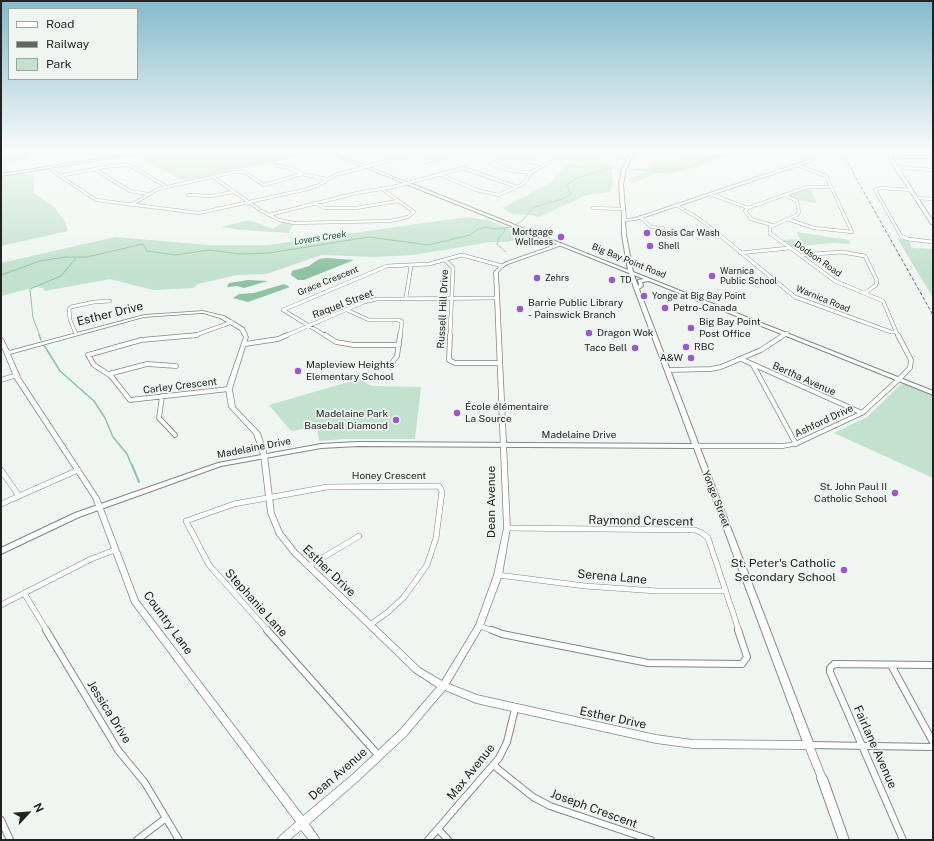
<!DOCTYPE html>
<meta charset="utf-8">
<style>
body{margin:0}
#map{position:relative;width:934px;height:841px;overflow:hidden;background:#eff6f1;font-family:"Public Sans",sans-serif}
canvas{display:block}
.frame{position:absolute;inset:0;border:2px solid #212422;pointer-events:none}
.legend{position:absolute;left:8px;top:8px;width:130px;height:72px;box-sizing:border-box;background:#eff6f1;border:1px solid #9da29e;margin:0;padding:5px 7px;list-style:none;font-size:12px;color:#212422}
.legend li{display:flex;align-items:center;gap:8px;height:20px}
.legend b{width:20px;border:1px solid #9da29e}
.north{position:absolute;left:8px;top:793px;width:40px;height:40px;-webkit-text-stroke:3px #eff6f1;paint-order:stroke;rotate:64deg;font-size:11px;font-weight:700;line-height:16px;text-align:center;color:#212422}
.north::after{content:'';display:block;margin:auto;width:14px;height:18px;background:#212422;clip-path:polygon(50% 0,100% 100%,50% 72%,0 100%)}
</style>
<div id="map">
<canvas width="934" height="841"></canvas>
<div class="frame"></div>
<ul class="legend">
<li><b style="height:5px;background:#fff"></b>Road</li>
<li><b style="height:5px;background:#626663"></b>Railway</li>
<li><b style="height:11px;background:#c2e1ce"></b>Park</li>
</ul>
<div class="north">N</div>
</div>
<script>
const ctx = document.querySelector('canvas').getContext('2d');
ctx.lineJoin = 'round';
function fillPath(path, color) { ctx.fillStyle = color; ctx.fill(path, 'evenodd'); }
const toPath = rows => new Path2D(rows.map(r => 'M' + r).join(''));
function strokePath(path, color, width, dash) { ctx.strokeStyle = color; ctx.lineWidth = width; ctx.lineCap = dash ? 'butt' : 'round'; ctx.setLineDash(dash || []); ctx.stroke(path); }
function drawText(font, color, halo, rows, align = 'center') {
  ctx.font = font + ' "Public Sans",sans-serif'; ctx.lineWidth = 3.5; ctx.setLineDash([]); ctx.textBaseline = 'middle'; ctx.strokeStyle = halo; ctx.fillStyle = color; for (const [text, x, y, turn = 0] of rows) {
    ctx.save(); ctx.translate(x, y); ctx.rotate((+turn || 0) * Math.PI / 180); ctx.textAlign = isNaN(turn) ? turn : align; if (halo) ctx.strokeText(text, 0, 0); ctx.fillText(text, 0, 0); ctx.restore();
  }
}
fillPath(toPath([
 [4,153,28,153,26,159,8,163,5,166,10,173,23,171,26,175,34,174,34,193,54,207,65,221,68,231,1,246,1,161],
 [217,153,317,153,183,181,141,158],
 [589,153,602,156,598,161,601,163,614,165,615,166,612,171,613,182,610,192,587,195,539,217,532,215,512,214,502,208,552,182,555,176,568,164,587,164,562,158,569,155],
 [712,153,759,153,719,158,697,167,666,175,659,173,633,183,628,179,648,172,650,165,655,159,659,161,680,160],
 [810,187,817,203,800,201,787,195],
 [467,217,488,220,528,236,508,242,491,242,414,255,374,257,322,255,266,274,237,275,198,284,193,288,153,290,110,279,45,291,43,288,36,287,1,296,1,263,115,237,208,245,268,245],
 [249,220,273,229,282,223,293,224,289,233,241,230,221,227],
 [797,232,849,240,850,244,832,243,792,247,783,240,800,239],
 [897,238,908,240,912,248,933,249,933,298],
 [359,379,372,386,421,387,415,439,344,439,319,441,317,427,291,431,269,405],
 [901,384,906,385,933,394,933,478,834,433,867,417]
]), '#c2e1ce');
fillPath(toPath([
 [327,258,354,260,304,280,298,280,291,275,292,271,309,266,319,259],
 [248,280,268,281,244,288,237,286,227,287,229,283],
 [284,284,290,287,248,302,233,298,239,294,254,293]
]), '#8ec2a3');
strokePath(toPath([
 [1,164,17,153],
 [629,169,663,172,681,170,702,161,730,153],
 [636,169,680,169],
 [504,228,505,231,499,237,497,244,506,252],
 [1,275,40,261,65,257,87,257,143,244,147,251,175,255,209,250,240,254,269,253,369,237,428,245,470,235,478,229,485,227,496,229,512,227,522,221,534,207,562,199,571,194,567,186,574,179,609,168,619,168],
 [40,336,33,318,30,289,61,276,76,258]
]), '#8ec2a3', 1);
strokePath(toPath([
 [39,335,41,340],
 [44,345,60,371,94,401,105,418,113,437,127,454,132,466]
]), '#8ec2a3', 1.5);
strokePath(toPath([
 [132,465,139,482]
]), '#8ec2a3', 2);
const streetFar4 = toPath([
 [543,153,560,157],
 [594,153,628,158],
 [408,155,425,162,465,153],
 [276,165,289,168,302,174,326,179],
 [51,167,54,172,96,200,199,213,308,189,319,185,335,175,417,153],
 [896,167,933,170],
 [94,169,130,191,148,194],
 [531,173,508,170,491,163,511,156,544,165],
 [439,174,476,190,499,195,521,185,526,181,531,172,564,155,575,153],
 [60,176,104,167,124,165,133,167,167,187],
 [213,177,260,210,279,220,294,223,390,221,408,217,414,212,382,189],
 [710,194,748,208],
 [188,195,212,196,233,192],
 [916,198,933,199],
 [314,203,325,208,356,208,398,201],
 [131,205,158,189,234,172,244,172,264,185,302,174],
 [676,205,701,220,718,234],
 [593,208,623,209],
 [748,208,807,187,830,187],
 [748,208,745,211,751,219,772,225],
 [269,215,357,193,393,187,463,168,517,187],
 [640,217,651,227,663,228],
 [787,219,814,228,852,232,826,176,797,165],
 [770,234,770,227,797,215,799,212,797,201,785,195],
 [900,234,875,190,881,188,911,190]
]);
const streetFar3 = toPath([
 [717,233,795,297,891,332,896,332],
 [770,233,835,281,883,301,898,336],
 [899,233,901,236,908,239,933,242],
 [740,253,789,248],
 [800,255,842,252,865,256,877,281,876,285,865,293],
 [445,260,453,268,450,336],
 [406,297,411,266],
 [347,310,369,320,399,320,402,322,400,336],
 [76,334,70,320,69,309,71,307,94,302,110,301],
 [193,336,232,322],
 [285,336,364,302,377,299,497,298],
 [326,336,283,310,387,266,429,264,462,255,502,266],
 [782,336,787,333]
]);
const streetFar2 = toPath([
 [197,335,141,340,88,355,94,365,111,376,130,400,229,389],
 [325,335,336,342,354,345,399,345],
 [450,335,449,360,455,363,500,363],
 [245,344,278,339,287,335],
 [741,359,862,413],
 [753,365,796,444],
 [389,367,397,356,400,335],
 [668,370,711,369,721,367,761,350,784,335],
 [109,374,147,364,176,366],
 [1,380,17,375],
 [897,381,910,368,911,360,898,335],
 [162,396,159,418,175,435]
]);
const streetFar1 = toPath([
 [1,470,19,496],
 [1,504,78,470],
 [507,528,695,530,702,533,708,538,739,631],
 [309,566,359,536],
 [498,575,585,586,657,591,725,591],
 [24,593,47,631],
 [1,605,91,559,115,550],
 [479,626,494,631],
 [268,631,209,565,186,521,234,504,327,487,439,486,442,491,436,538,427,565,404,597,388,612,370,625]
]);
const street = toPath([
 [46,630,118,750,145,783,179,840],
 [267,630,379,756],
 [492,630,502,634,648,663,742,664,747,657,738,630],
 [891,665,933,742],
 [809,745,933,747],
 [493,765,533,797,550,806,651,840],
 [1,820,10,840],
 [438,829,448,840],
 [137,840,166,818],
 [428,840,499,758,507,742,515,709],
 [903,840,830,672,830,668,834,664,933,665]
]);
const secondary = toPath([
 [134,153,141,153,1,176,1,174,134,153],
 [330,153,334,153,409,183,406,184,330,153],
 [823,153,826,153,807,163,636,220,624,221,622,220,622,208,625,209,626,219,635,218,805,161,823,153],
 [871,153,886,154,886,153,888,153,889,154,903,156,933,156,933,158,903,158,891,156,933,221,933,225,931,224,887,156,871,153],
 [561,243,562,243,562,245,508,264,503,267,498,272,510,528,502,575,483,626,449,684,477,695,656,735,693,740,809,741,812,742,813,745,826,778,825,781,822,782,819,781,806,749,693,748,656,743,476,703,445,690,406,736,358,781,309,824,318,837,320,840,309,840,301,830,289,840,277,840,279,837,296,822,132,603,93,498,15,379,1,345,1,338,3,339,9,351,144,315,203,311,224,316,244,328,248,337,232,389,235,407,260,433,267,455,274,513,282,532,297,551,420,668,442,681,476,625,494,575,504,528,494,272,501,265,506,262,561,243],
 [203,313,220,318,227,322,240,330,244,337,226,389,229,407,254,434,261,455,268,513,277,535,293,555,414,672,437,687,400,730,352,775,303,816,138,600,99,498,21,379,10,354,144,317,203,313],
 [896,380,898,381,899,382,898,383,864,414,798,445,783,448,695,448,692,446,695,444,783,444,795,442,860,412,894,381,896,380]
]);
const primary = toPath([
 [630,153,634,153,626,169,623,184,625,209,623,210,621,209,619,184,622,169,630,153],
 [407,182,628,270,622,235,622,220,625,219,626,235,633,272,933,391,933,395,931,394,649,281,642,282,643,286,639,289,814,745,812,748,809,749,806,748,804,745,694,448,358,446,321,448,221,466,79,517,1,554,1,548,75,513,218,463,321,444,358,442,692,444,634,288,629,273,406,184,405,183,407,182],
 [634,275,644,279,638,280,639,285,638,286,634,275],
 [822,773,825,775,827,778,849,840,839,840,817,778,819,775,822,773]
]);
strokePath(streetFar4, '#808783', 3.5);
strokePath(streetFar3, '#808783', 4);
strokePath(streetFar2, '#808783', 5.5);
strokePath(streetFar1, '#808783', 6);
strokePath(street, '#808783', 8);
strokePath(secondary, '#808783', 1.5);
strokePath(primary, '#808783', 2);
strokePath(streetFar4, '#fff', 2.5);
strokePath(streetFar3, '#fff', 3);
strokePath(streetFar2, '#fff', 4);
strokePath(streetFar1, '#fff', 5);
strokePath(street, '#fff', 6);
fillPath(secondary, '#fff');
fillPath(primary, '#fff');
strokePath(toPath([
 [77,153,138,157,207,153],
 [842,153,933,315]
]), '#626663', 1, [3.5, 2]);
const sky = ctx.createLinearGradient(0, 0, 0, 271);
sky.addColorStop(0, '#84bacc');
sky.addColorStop(0.56, '#f8fbf9');
sky.addColorStop(1, '#f8fbf900');
ctx.fillStyle = sky;
ctx.fillRect(0, 0, 934, 271);
for (const [x, y, r, color] of [
 [647,233,4,"#9a58cd"],
 [561,237,4,"#9a58cd"],
 [650,246,4,"#9a58cd"],
 [712,276,4,"#9a58cd"],
 [537,278,4,"#9a58cd"],
 [612,280,4,"#9a58cd"],
 [644,296,4,"#9a58cd"],
 [665,308,4,"#9a58cd"],
 [520,309,4,"#9a58cd"],
 [691,328,4,"#9a58cd"],
 [589,333,4,"#9a58cd"],
 [686,347,4,"#9a58cd"],
 [635,348,4,"#9a58cd"],
 [691,358,4,"#9a58cd"],
 [298,371,4,"#9a58cd"],
 [457,413,4,"#9a58cd"],
 [396,420,4,"#9a58cd"],
 [895,493,4,"#9a58cd"],
 [844,570,4,"#9a58cd"]
]) { const dot = new Path2D(); dot.arc(x, y, r, 0, 2 * Math.PI); ctx.fillStyle = color; ctx.fill(dot); strokePath(dot, '#eff6f1', 1.5); }
drawText('9px', '#212422', '#eff6f1', [
 ["Mortgage",553,232,"right"],
 ["Wellness",553,242,"right"],
 ["Oasis Car Wash",655,233],
 ["Shell",658,246],
 ["Warnica",720,271],
 ["Public School",720,281],
 ["Zehrs",545,278],
 ["TD",620,280],
 ["Yonge at Big Bay Point",652,296]
], 'left');
drawText('italic 9px', '#1a5638', '#eff6f1', [
 ["Lovers Creek",320,238,-9]
]);
drawText('9px', '#212422', '#eff6f1', [
 ["Dodson Road",818,259,35],
 ["Big Bay Point Road",629,261,22],
 ["Grace Crescent",328,281,-22],
 ["Warnica Road",823,299,22]
]);
drawText('10px', '#212422', '#eff6f1', [
 ["Barrie Public Library",528,303],
 ["- Painswick Branch",528,315],
 ["Petro-Canada",673,308],
 ["Big Bay Point",699,322],
 ["Post Office",699,334],
 ["Dragon Wok",597,333],
 ["RBC",694,347],
 ["Taco Bell",627,348,"right"],
 ["A&W",683,358,"right"],
 ["Mapleview Heights",306,365],
 ["Elementary School",306,377],
 ["École élémentaire",465,407],
 ["La Source",465,419],
 ["Madelaine Park",388,414,"right"],
 ["Baseball Diamond",388,426,"right"],
 ["St. John Paul II",887,487,"right"],
 ["Catholic School",887,499,"right"]
], 'left');
drawText('10px', '#212422', '#eff6f1', [
 ["Raquel Street",343,304,-21],
 ["Russell Hill Drive",443,309,-87],
 ["Bertha Avenue",804,379,24],
 ["Carley Crescent",180,386,-7],
 ["Ashford Drive",824,421,-25],
 ["Madelaine Drive",579,435],
 ["Madelaine Drive",254,448,-11],
 ["Honey Crescent",389,476],
 ["Yonge Street",716,499,69]
]);
drawText('12px', '#212422', '#eff6f1', [
 ["Esther Drive",110,314,-14],
 ["Dean Avenue",491,502,-90],
 ["Raymond Crescent",641,521,1],
 ["Esther Drive",329,571,44],
 ["Serena Lane",612,577,5],
 ["Stephanie Lane",256,603,48],
 ["Country Lane",168,623,54],
 ["Jessica Drive",109,712,58],
 ["Esther Drive",613,718,12],
 ["Fairlane Avenue",875,747,66],
 ["Max Avenue",471,772,-51],
 ["Dean Avenue",338,774,-41],
 ["Joseph Crescent",594,809,20]
]);
drawText('12px', '#212422', '#eff6f1', [
 ["St. Peter's Catholic",836,563],
 ["Secondary School",836,577]
], 'right');
</script>
